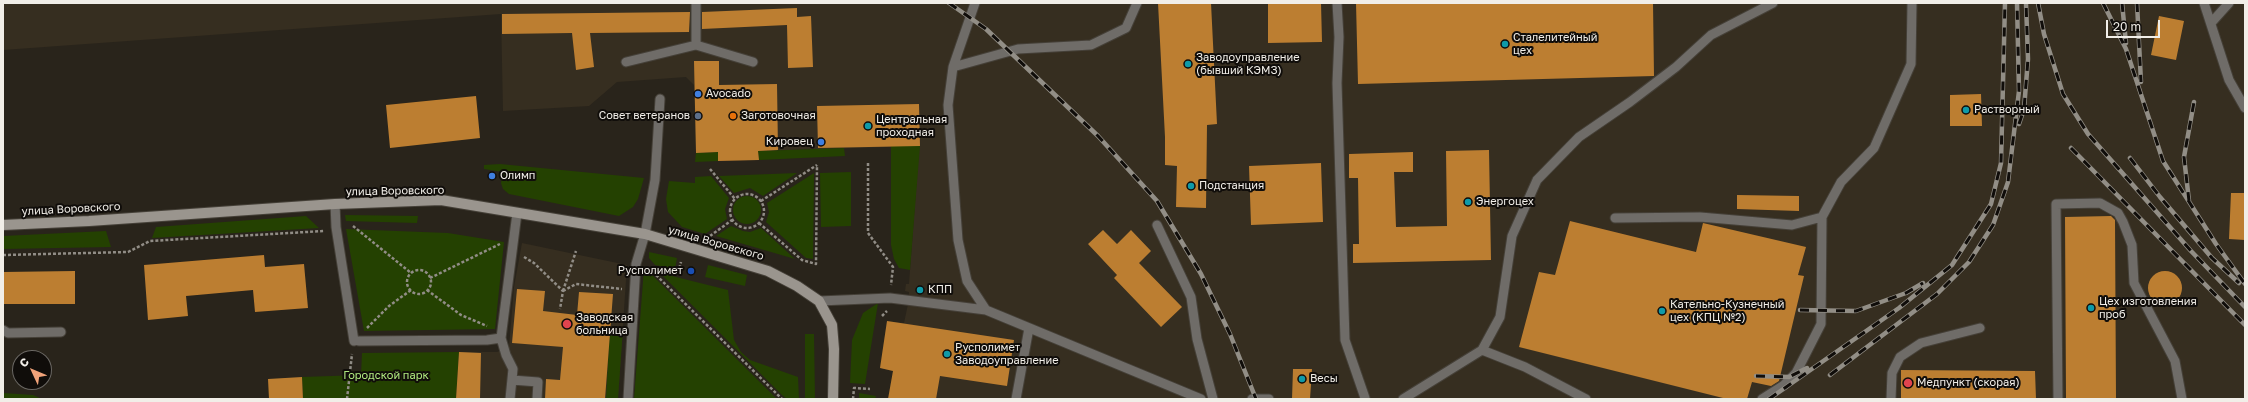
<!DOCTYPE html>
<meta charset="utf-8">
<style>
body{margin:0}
#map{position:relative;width:2248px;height:402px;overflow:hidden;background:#29241b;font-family:"Golos Text",sans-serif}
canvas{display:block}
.frame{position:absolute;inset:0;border:4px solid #f1eee8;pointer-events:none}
.north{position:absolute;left:12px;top:350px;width:40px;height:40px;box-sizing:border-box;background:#100d0a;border:1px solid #6a6763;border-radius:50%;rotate:314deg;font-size:11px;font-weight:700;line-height:16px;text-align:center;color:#f1eee8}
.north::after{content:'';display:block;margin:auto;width:14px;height:18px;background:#f0a279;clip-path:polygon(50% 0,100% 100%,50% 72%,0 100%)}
.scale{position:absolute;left:2106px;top:20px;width:54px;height:18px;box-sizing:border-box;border:2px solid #f1eee8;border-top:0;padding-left:5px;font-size:12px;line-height:14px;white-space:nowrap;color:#f1eee8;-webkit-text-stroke:3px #100d0a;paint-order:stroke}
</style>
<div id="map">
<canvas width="2248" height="402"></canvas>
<div class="frame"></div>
<div class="north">С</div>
<div class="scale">20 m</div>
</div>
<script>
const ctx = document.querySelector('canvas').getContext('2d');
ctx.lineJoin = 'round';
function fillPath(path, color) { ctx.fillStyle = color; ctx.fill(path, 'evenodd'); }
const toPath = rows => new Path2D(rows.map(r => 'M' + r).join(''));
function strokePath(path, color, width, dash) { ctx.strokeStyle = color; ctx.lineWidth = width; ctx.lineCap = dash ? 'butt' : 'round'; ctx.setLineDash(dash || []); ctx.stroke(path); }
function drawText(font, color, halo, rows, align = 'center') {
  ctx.font = font + ' "Golos Text",sans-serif'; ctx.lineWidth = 4; ctx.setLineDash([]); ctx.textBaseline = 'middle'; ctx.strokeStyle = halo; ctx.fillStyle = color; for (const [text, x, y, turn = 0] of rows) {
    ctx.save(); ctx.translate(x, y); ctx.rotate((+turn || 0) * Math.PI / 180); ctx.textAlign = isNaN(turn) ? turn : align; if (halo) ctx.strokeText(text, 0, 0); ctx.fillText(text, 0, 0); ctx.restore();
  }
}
fillPath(toPath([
 [3,3,2245,3,2245,399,888,399,893,371,880,368,887,321,904,323,908,304,909,292,905,291,906,284,909,284,919,146,759,151,759,160,718,161,718,152,696,153,694,85,686,77,617,82,589,106,503,111,501,14,3,50],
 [522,243,627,265,618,399,456,399,459,352,497,352,509,347,514,287]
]), '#362e20');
fillPath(toPath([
 [891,146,920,146,910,270,899,268,894,259,891,245],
 [844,148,845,156,759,160,758,151],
 [718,152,718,161,695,162,696,153],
 [500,164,644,178,638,199,633,207,619,216,509,194,503,189,501,183,503,172,484,169,484,165],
 [851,172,851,226,821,227,820,173],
 [797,173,763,196,750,188,734,193,719,176],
 [814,173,813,259,806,258,766,222,769,212,767,203],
 [711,176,729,198,725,209,727,219,705,234,682,227,668,212,666,199,669,181,695,183,695,177],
 '733 210a14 14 0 1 1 28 0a14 14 0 1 1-28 0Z',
 [345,215,418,216,417,223,346,221],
 [306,216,319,228,152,238,156,227],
 [731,226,743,231,750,232,761,228,795,259,716,236],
 [346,229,448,233,504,242,495,329,364,331],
 [106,231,111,247,3,249,3,236],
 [649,252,677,258,675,269,655,265,649,258],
 [708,265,747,275,745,286,705,277],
 [644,268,645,268,777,399,634,399],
 [660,273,728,290,734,340,741,352,750,360,798,377,799,399,787,399,782,395],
 [878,303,865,384,850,383,852,340,863,313],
 [610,327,623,328,618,399,606,399],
 [805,334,814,334,815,399,805,399],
 [459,352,456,399,303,399,302,377,361,375,362,353],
 [3,393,33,395,42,399,3,399],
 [859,393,876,396,875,399,859,399]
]), '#244101');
fillPath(toPath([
 [1158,3,1211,3,1217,124,1207,125,1206,208,1176,207,1177,166,1165,165,1165,137],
 [1268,3,1321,3,1322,42,1268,43],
 [1356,3,1653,3,1654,76,1358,84],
 [797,8,797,17,811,16,813,67,788,68,787,25,702,29,702,12],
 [690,12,689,32,590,33,594,67,576,70,572,33,502,34,502,14],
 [2159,16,2184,21,2176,60,2151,55],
 [694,61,719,61,719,85,777,84,778,150,758,151,759,160,718,161,718,152,696,153],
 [1981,94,1982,126,1950,126,1950,95],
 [476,96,480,138,390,148,386,105],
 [919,104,920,146,818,148,817,106],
 [1489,150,1491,260,1353,263,1353,244,1359,244,1358,178,1349,178,1349,154,1413,152,1413,172,1394,172,1396,227,1447,226,1446,151],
 [1321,163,1323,222,1251,225,1249,166],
 [2231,193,2245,193,2245,240,2229,239],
 [1737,195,1799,196,1799,211,1737,209],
 [2111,216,2115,220,2116,399,2066,399,2065,217],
 [1570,221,1696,252,1703,223,1806,247,1798,275,1804,276,1779,381,1771,386,1752,382,1747,399,1727,399,1519,347,1539,272,1555,275],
 [1103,230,1117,244,1131,230,1151,251,1139,263,1182,307,1161,327,1114,278,1117,275,1088,244],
 [264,255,265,267,304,264,308,308,255,312,253,290,186,296,188,316,148,320,144,265],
 [75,271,75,304,3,304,3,272],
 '2148 288a17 17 0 1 1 34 0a17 17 0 1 1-34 0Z',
 [517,289,545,291,543,311,577,315,579,292,613,294,605,399,545,399,546,379,560,380,563,347,512,343],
 [887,321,1014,340,1007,386,940,376,936,399,888,399,893,371,880,368],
 [459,352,481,353,480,399,456,399],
 [1293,369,1312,369,1310,399,1292,399],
 [1901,370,2035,371,2036,399,1901,399],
 [302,377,303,399,269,399,268,379]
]), '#bc7e31');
const lane = toPath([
 [975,3,953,67,948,105,958,240,967,281,986,310],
 [1337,3,1339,37,1337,83,1345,340,1365,398],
 [2204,3,2229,80,2245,108],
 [2211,23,2229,3],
 [696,45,696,3],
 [626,62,696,45,753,62],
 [953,67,1018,49,1091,45,1126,28,1137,3],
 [335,204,336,227,354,341],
 [1615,218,1700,217,1792,225,1822,217],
 [1157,225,1191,297,1197,339,1213,399],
 [819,301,890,298,986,310,1201,399],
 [3,330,8,333,61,332],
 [501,338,506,355,513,369,510,399],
 [359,341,487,340,501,338,517,213],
 [1482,350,1500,317,1512,236,1537,180,1579,137,1630,102,1676,67,1711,35,1773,3],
 [512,380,538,382,537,399],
 [628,399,636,264,645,234,655,180,660,99],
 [1016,399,1029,328],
 [1252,399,1269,399],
 [1403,399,1482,350,1525,367,1586,399],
 [1762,399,1784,385,1796,373,1821,324,1822,217,1841,182,1874,148,1911,64,1912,3],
 [1891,399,1892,373,1900,357,1921,343,1980,328],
 [2058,399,2056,204,2100,203,2118,213,2123,222,2132,245,2134,283,2175,361,2182,399]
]);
const secondary = toPath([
 [3,225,89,221,335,204,441,200,645,234,768,271,797,286,819,301,832,325,834,349,833,399]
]);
strokePath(lane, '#454038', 11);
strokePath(secondary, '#454038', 12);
strokePath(toPath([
 [868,163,868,233,893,267,891,285],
 [710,169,735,199],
 '730 211a17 17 0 1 1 34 0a17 17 0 1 1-34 0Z',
 [761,201,817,165],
 [759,223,802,260,816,264,817,165],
 [353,226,411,273],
 [710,236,732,220],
 [3,255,128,252,150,241,324,231],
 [524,257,534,263,563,291,560,309],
 [649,268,782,399],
 '407 282a12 12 0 1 1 24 0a12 12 0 1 1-24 0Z',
 [678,273,681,262],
 [430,278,500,244],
 [427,290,461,315,487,326],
 [563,291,576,284,622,289],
 [563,291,576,251],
 [882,316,887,311],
 [367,328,389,306,411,290],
 [347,399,352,354],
 [853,399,854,388,870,389]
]), '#918d86', 2.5, [3, 2]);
strokePath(lane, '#6f6c68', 9);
strokePath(secondary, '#9a958e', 10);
const rail = toPath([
 [949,3,986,29,1098,136,1157,201,1201,274,1230,334,1256,399],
 [2038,3,2044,34,2063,94,2088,134,2191,251,2245,307],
 [2103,3,2126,49,2163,161,2216,244,2245,284],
 [2122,3,2126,43],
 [2137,3,2141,82],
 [2019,124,2024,109,2028,59,2026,3],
 [2071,148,2245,325],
 [2130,158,2160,197,2212,258,2239,283],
 [2189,201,2184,157,2194,102],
 [1800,310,1856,311,1906,293,1923,283],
 [1830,375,1937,294,1969,262,1993,225,2008,182,2019,91,2017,3],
 [1756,376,1789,377,1807,368],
 [1769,399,1899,308,1952,265,1991,204,2001,163,2005,3]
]);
strokePath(rail, '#928e86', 4.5);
strokePath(rail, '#100d0a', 3, [9]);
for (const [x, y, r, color] of [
 [1505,44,4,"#0f9aa8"],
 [1188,64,4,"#0f9aa8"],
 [698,94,4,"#3f7fe0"],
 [1966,110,4,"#0f9aa8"],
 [698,116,4,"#5c6f8a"],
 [733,116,4,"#e8710a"],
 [868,126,4,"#0f9aa8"],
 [821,142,4,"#3f7fe0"],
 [492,176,4,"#3f7fe0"],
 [1191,186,4,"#0f9aa8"],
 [1468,202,4,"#0f9aa8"],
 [691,271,4,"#1a4fb4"],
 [920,290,4,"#0f9aa8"],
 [2091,308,4,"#0f9aa8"],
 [1662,311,4,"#0f9aa8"],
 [567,324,5,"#e0444e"],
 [947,354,4,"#0f9aa8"],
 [1302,379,4,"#0f9aa8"],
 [1908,383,5,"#e0444e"]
]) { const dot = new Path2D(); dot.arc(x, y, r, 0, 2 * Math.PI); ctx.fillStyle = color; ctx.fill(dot); strokePath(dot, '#100d0a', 1.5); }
drawText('11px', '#f1eee8', '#100d0a', [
 ["Сталелитейный",1513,38],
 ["цех",1513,51],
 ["Заводоуправление",1196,58],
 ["(бывший КЭМЗ)",1196,71],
 ["Avocado",706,94],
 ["Растворный",1974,110],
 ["Совет ветеранов",690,116,"right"],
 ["Заготовочная",741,116],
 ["Центральная",876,120],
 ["проходная",876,133],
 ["Кировец",813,142,"right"],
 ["Олимп",500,176],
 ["Подстанция",1199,186],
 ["Энергоцех",1476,202],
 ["Русполимет",683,271,"right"],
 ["КПП",928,290],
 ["Цех изготовления",2099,302],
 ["проб",2099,315],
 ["Кательно-Кузнечный",1670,305],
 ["цех (КПЦ №2)",1670,318],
 ["Заводская",576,318],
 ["больница",576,331],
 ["Русполимет",955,348],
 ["Заводоуправление",955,361],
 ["Весы",1310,379],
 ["Медпункт (скорая)",1917,383]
], 'left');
drawText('11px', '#f1eee8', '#100d0a', [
 ["улица Воровского",395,191,-1],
 ["улица Воровского",71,209,-3],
 ["улица Воровского",716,243,16]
]);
drawText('11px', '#afe97f', '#100d0a', [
 ["Городской парк",386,376]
]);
</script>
